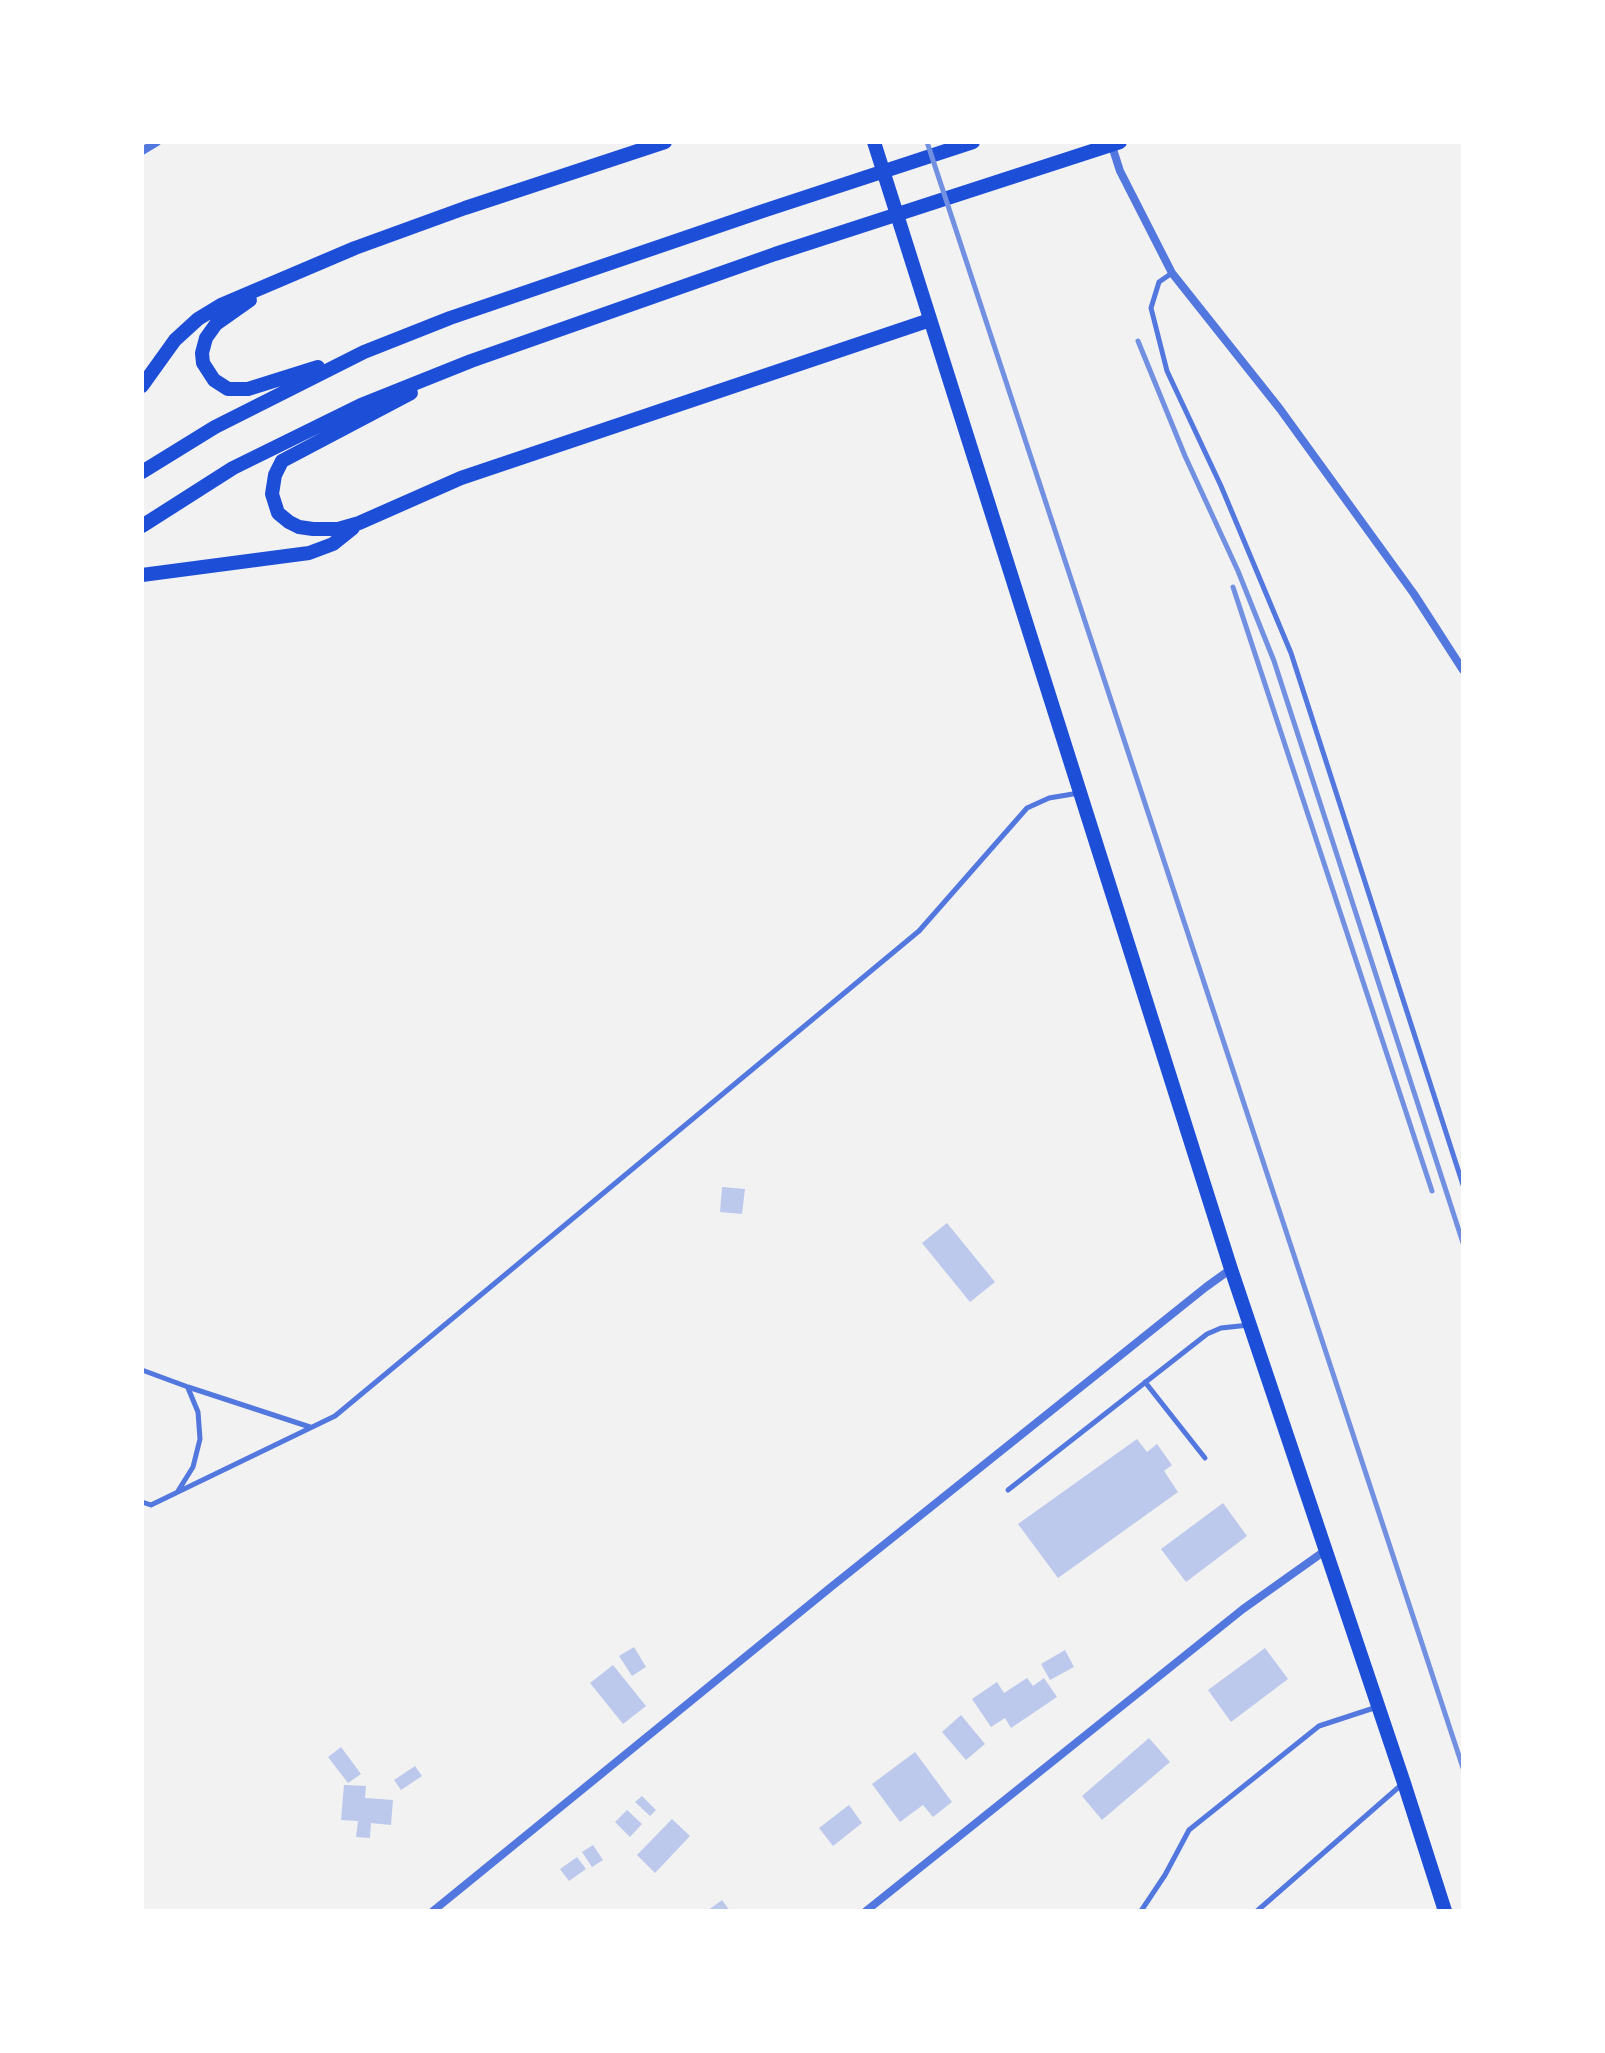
<!DOCTYPE html>
<style>
body{margin:0}
#map{position:relative;width:1605px;height:2053px;overflow:hidden;background:#f2f2f2;font-family:Arial,sans-serif}
canvas{display:block}
.frame{position:absolute;inset:0;border:144px solid #fff;pointer-events:none}
</style>
<div id="map">
<canvas width="1605" height="2053"></canvas>
<div class="frame"></div>
</div>
<script>
const ctx = document.querySelector('canvas').getContext('2d');
ctx.lineJoin = 'round';
function fillPath(path, color) { ctx.fillStyle = color; ctx.fill(path, 'evenodd'); }
const toPath = rows => new Path2D(rows.map(r => 'M' + r).join(''));
function strokePath(path, color, width, dash) { ctx.strokeStyle = color; ctx.lineWidth = width; ctx.lineCap = dash ? 'butt' : 'round'; ctx.setLineDash(dash || []); ctx.stroke(path); }
fillPath(toPath([
 [722,1187,745,1189,742,1214,720,1212],
 [947,1223,995,1282,970,1302,922,1243],
 [1137,1439,1147,1452,1157,1444,1172,1465,1164,1471,1178,1492,1058,1578,1018,1524],
 [1223,1503,1247,1536,1186,1582,1161,1549],
 [634,1647,646,1667,632,1676,619,1656],
 [1265,1648,1288,1679,1231,1722,1208,1690],
 [1065,1650,1074,1667,1050,1680,1041,1664],
 [613,1665,646,1706,623,1724,590,1683],
 [1027,1678,1033,1686,1044,1678,1057,1697,1011,1728,1005,1718,991,1727,972,1699,997,1682,1004,1693],
 [961,1715,985,1744,966,1760,942,1732],
 [1149,1738,1170,1762,1102,1820,1082,1796],
 [341,1747,361,1774,348,1783,328,1757],
 [915,1752,952,1802,933,1817,923,1805,900,1822,872,1784],
 [415,1766,422,1776,401,1790,394,1780],
 [344,1785,366,1786,365,1798,393,1800,391,1825,371,1823,370,1838,356,1837,358,1821,341,1820],
 [642,1796,656,1810,650,1816,635,1802],
 [849,1805,862,1823,833,1846,819,1828],
 [627,1810,642,1824,630,1837,615,1822],
 [672,1819,690,1836,655,1873,637,1855],
 [593,1845,603,1860,592,1867,582,1852],
 [577,1857,586,1869,569,1881,560,1869],
 [722,1900,730,1911,707,1911]
]), '#bdc9ec');
strokePath(toPath([
 [1172,273,1159,282,1151,308,1167,371,1221,486,1291,653,1463,1185],
 [142,1370,188,1387,310,1427],
 [1145,1382,1205,1458],
 [1008,1490,1207,1334,1221,1328,1249,1325],
 [178,1491,193,1467,200,1439,198,1412,188,1388],
 [142,1502,151,1505,335,1416,919,931,1027,808,1049,798,1079,793],
 [1141,1911,1165,1875,1189,1830,1319,1726,1377,1707],
 [1257,1911,1400,1786]
]), '#5277de', 5);
strokePath(toPath([
 [1111,143,1120,171,1172,273,1280,409,1414,594,1463,670],
 [142,151,157,142],
 [433,1911,831,1587,1206,1287,1231,1269],
 [866,1911,1243,1609,1326,1550]
]), '#5277de', 8);
strokePath(toPath([
 [874,142,1231,1269,1404,1783,1445,1911],
 [250,300,216,324,206,338,202,353,203,363,214,380,228,389,248,389,318,367],
 [142,386,175,340,198,319,221,305,355,248,465,208,665,142],
 [411,393,282,461,275,475,272,494,278,513,289,522,299,527,313,529,338,529,359,523,461,478,930,320],
 [142,472,215,427,364,352,450,318,763,211,973,142],
 [142,526,233,468,361,405,471,361,775,254,1120,142],
 [142,575,309,553,333,544,353,528]
]), '#1d4ed8', 14);
strokePath(toPath([
 [927,142,1463,1768],
 [1138,341,1185,456,1238,571,1274,661,1463,1243],
 [1233,587,1432,1191]
]), '#7290e2', 5);
</script>
